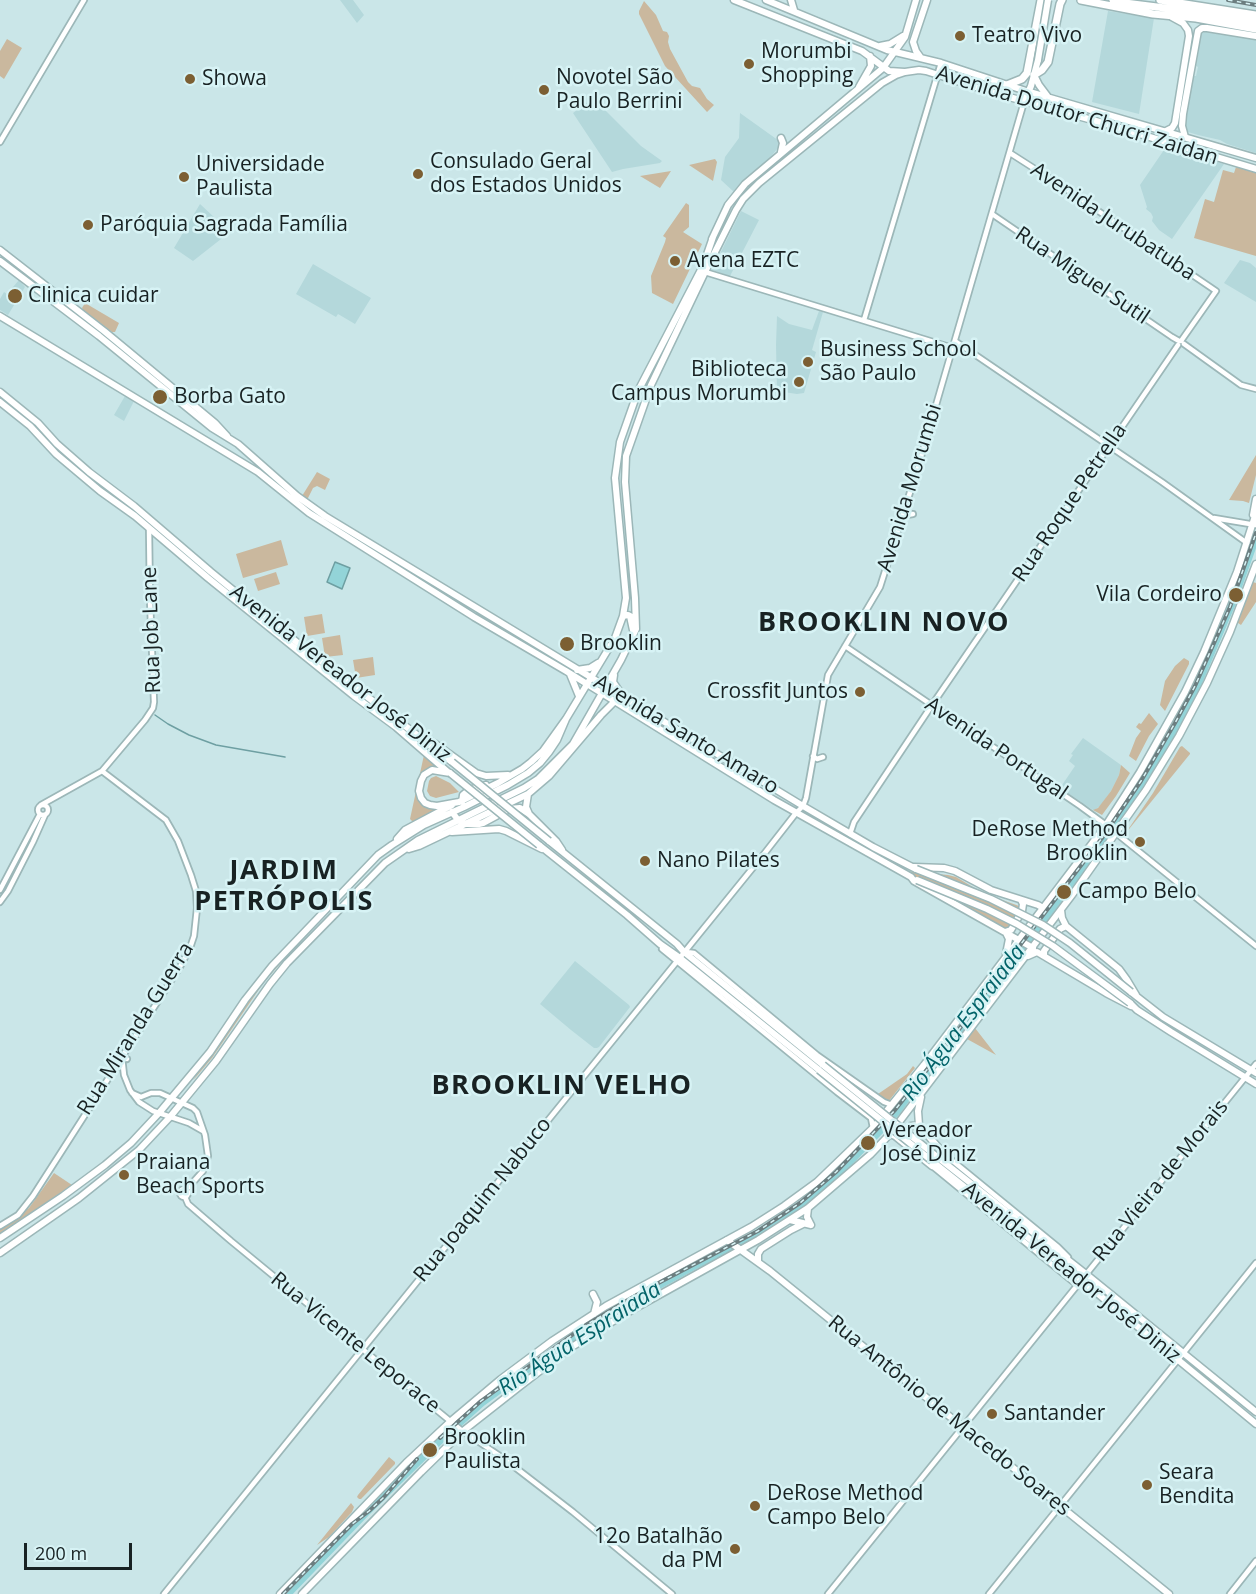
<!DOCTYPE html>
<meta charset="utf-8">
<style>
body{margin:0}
#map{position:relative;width:1256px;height:1594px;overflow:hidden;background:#cae6e8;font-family:"Open Sans",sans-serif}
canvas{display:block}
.scale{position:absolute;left:24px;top:1543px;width:108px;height:27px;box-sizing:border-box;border:3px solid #182223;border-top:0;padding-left:8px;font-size:18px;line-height:21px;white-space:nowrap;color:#182223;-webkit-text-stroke:4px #d7f3f5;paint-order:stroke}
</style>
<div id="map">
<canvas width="1256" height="1594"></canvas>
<div class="scale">200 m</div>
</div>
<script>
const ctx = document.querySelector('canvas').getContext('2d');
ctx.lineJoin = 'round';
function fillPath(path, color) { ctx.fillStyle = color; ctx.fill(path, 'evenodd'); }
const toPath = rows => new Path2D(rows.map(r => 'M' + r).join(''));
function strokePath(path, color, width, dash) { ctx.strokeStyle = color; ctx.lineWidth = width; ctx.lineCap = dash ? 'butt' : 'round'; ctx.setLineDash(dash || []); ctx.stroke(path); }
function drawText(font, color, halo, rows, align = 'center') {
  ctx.font = font + ' "Open Sans",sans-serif'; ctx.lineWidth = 5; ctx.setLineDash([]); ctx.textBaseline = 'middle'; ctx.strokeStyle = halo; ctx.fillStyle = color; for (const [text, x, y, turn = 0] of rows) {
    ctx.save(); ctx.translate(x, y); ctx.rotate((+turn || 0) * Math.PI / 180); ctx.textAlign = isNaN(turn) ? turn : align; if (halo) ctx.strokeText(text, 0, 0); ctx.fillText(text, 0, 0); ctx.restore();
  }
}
fillPath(toPath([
 [340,0,353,0,364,15,357,23],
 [1108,11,1154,18,1139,114,1092,102],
 [1206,31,1256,39,1256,153,1227,144,1220,140,1198,135,1188,132,1185,128,1192,76,1196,76,1198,67,1196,66,1199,50,1197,50,1200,34],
 [593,98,641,146,662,161,660,163,623,169,612,172,573,113],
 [740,113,782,143,760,170,734,192,721,180,725,157,739,138],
 [1166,147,1224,164,1172,239,1159,230,1152,221,1153,217,1151,213,1146,209,1147,207,1140,185],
 [200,204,230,232,193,261,174,248],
 [741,211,759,220,730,276,712,270],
 [1240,260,1250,263,1256,268,1256,302,1224,283],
 [313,264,371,298,355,324,338,314,336,317,296,294],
 [19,280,25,287,8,315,0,310,0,299,4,292,7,294],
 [819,311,823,312,812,350,816,352,804,393,797,394,777,391,776,345,777,316,789,324,812,330],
 [125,396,134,401,124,421,114,415],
 [1083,738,1121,765,1119,775,1111,791,1101,805,1095,810,1093,810,1060,788,1075,766,1069,761,1073,755,1071,754],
 [575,961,629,1005,630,1007,599,1047,597,1048,594,1048,571,1030,540,1004]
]), '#b4d8db');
fillPath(toPath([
 [644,1,656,15,663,31,667,32,669,36,668,42,670,49,688,82,692,86,700,88,707,99,714,105,707,112,665,66,639,14,639,11],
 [7,39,22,48,4,79,0,76,0,51],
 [715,159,717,162,713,181,689,165],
 [1236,167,1256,173,1256,256,1194,238,1205,199,1214,202,1223,170,1234,173],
 [671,171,660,188,640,176],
 [686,203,689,205,689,227,683,232,702,244,673,304,652,293,651,276,665,242,666,238,663,236],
 [85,303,119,323,115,332,112,332,83,310,82,308],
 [1256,455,1256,475,1249,503,1243,501,1229,500],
 [317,472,330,479,325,490,317,486,313,488,307,500,302,496],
 [281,540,288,565,243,578,236,554],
 [276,572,280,584,258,591,254,579],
 [1253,582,1256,583,1256,602,1241,625,1235,621],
 [322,614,325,633,307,636,304,617],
 [340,635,343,655,325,657,322,638],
 [373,657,375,675,356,678,353,660],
 [1184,658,1189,661,1189,664,1165,711,1160,705,1165,681,1175,666],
 [1149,713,1158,724,1149,736,1136,761,1129,756,1136,738,1141,731,1136,727,1139,723,1141,724],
 [1182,746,1190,753,1190,754,1125,834,1153,793,1180,747],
 [424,755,438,767,432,767,425,770,420,776,421,802,443,807,414,823,410,819],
 [1121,765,1130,773,1116,796,1102,815,1093,810,1098,808,1111,791,1119,775],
 [436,776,450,783,459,792,436,798,430,796,427,791,429,781,431,778],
 [905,871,948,875,956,877,983,893,1019,906,1021,909,1007,930,909,876],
 [294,948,264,982,212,1058,196,1077,193,1080,267,976],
 [975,1028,996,1055,967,1039],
 [913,1066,915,1068,888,1102,878,1097,878,1094,907,1074],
 [54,1173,72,1185,0,1234,0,1228,29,1208],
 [389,1457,395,1462,395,1464,361,1499,359,1499,357,1497,358,1495],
 [351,1503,354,1507,352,1512,329,1537,317,1545]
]), '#cab89e');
const water = toPath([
 [335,562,350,568,342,589,327,582,335,562]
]);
fillPath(water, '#93d4d8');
strokePath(water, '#6e9fa2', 1.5);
strokePath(toPath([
 [155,715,168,724,189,735,216,745,285,757]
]), '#6e9fa2', 1.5);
strokePath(toPath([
 [288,1594,366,1513,441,1440,482,1403,563,1344,620,1307,693,1267,751,1237,782,1218,814,1195,834,1178,883,1128,897,1112,910,1094,976,1010,1105,838,1144,779,1171,735,1199,682,1233,602,1256,538]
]), '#93d4d8', 7);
const minor = toPath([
 [0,142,84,0],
 [1010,153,1060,185,1216,291,1181,341],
 [992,214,1172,337,1179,341],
 [705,272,953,348],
 [864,320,941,63],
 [955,341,1162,482,1247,543],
 [1184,344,1241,385,1256,389],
 [905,511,907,515,913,514],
 [1214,518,1256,525],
 [845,646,1080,806,1106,825,1256,946],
 [813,756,817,759,823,757],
 '38 810a5 5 0 1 1 10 0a5 5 0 1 1-10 0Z',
 [41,805,102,771,145,720,153,708,154,702,150,600,149,528],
 [850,834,854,822,932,705,1178,345],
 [0,890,40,814],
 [0,902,8,891,33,842,45,815],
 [662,949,837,1092,871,1118,873,1128],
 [686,952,694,953,817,1055,884,1102,892,1105],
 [127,1059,122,1057,124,1075,130,1090,139,1102,153,1111,189,1123,203,1131],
 [132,1093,141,1097,151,1093,160,1093,193,1108,197,1112,205,1135,208,1156,203,1171,186,1190],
 [943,1153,1058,1247,1068,1257],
 [932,1165,932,1166,937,1170,1077,1285],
 '180 1193a4 4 0 1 1 8 0a4 4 0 1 1-8 0Z',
 [185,1197,188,1204,231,1241,461,1430,503,1458,573,1512,672,1594],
 [0,1226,18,1215,33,1196,181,965,190,948,194,936,197,908,196,891,191,875,178,841,166,820,102,771],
 [164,1594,764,854,796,813,803,806,806,798,828,675,880,587,918,467,1024,102],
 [828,1594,1256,1064],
 [989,1594,1256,1263],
 [1230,1594,1256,1561]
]);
const major = toPath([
 [734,0,862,51,889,71,905,72,919,70,926,71,991,92,1103,123,1256,169],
 [766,0,887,50,941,63,1026,91,1256,158],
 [791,0,794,10],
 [880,46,890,44,903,36],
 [921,58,916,51,913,42,927,0],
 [1034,75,1039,85,1048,97],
 [859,87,871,66,870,56],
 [1024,102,1031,86,1038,60],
 [1166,131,1172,128,1175,123,1189,36,1188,30,1183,23,1172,17],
 [1185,137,1182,126,1183,114,1198,31,1202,28,1207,28,1256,36],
 [781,138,783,143,781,152],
 [712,239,728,205,745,184,883,68,905,37,916,0],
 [0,250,104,331,215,423,227,436],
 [0,261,99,336,212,428,238,444,297,496,325,516,803,806,873,847,916,869],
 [0,316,258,472,309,513,474,617,566,671,774,800,911,877,914,881,1033,948],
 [0,392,38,423,57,444,89,472,134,506,211,572,304,648,452,762],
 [0,402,30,426,56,454,100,491,135,516,208,578,354,696,396,727,449,773],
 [1253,515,1256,499],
 [623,616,628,615,630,616,633,630],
 [577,670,590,668,598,663],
 [570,674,579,696],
 [614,675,613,682,622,695],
 [424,738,434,743,476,773,486,776,508,775],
 [450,773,432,770,424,775,421,781,419,791,421,798,425,803,430,805,437,806,459,802,498,783,522,769,531,762,543,751,566,719,615,638,623,616,626,598,615,478,620,442,638,391,703,266,713,237],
 [528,794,526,807,529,814],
 [462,802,463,795,469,790,486,785],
 [452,812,458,820,466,824,479,824,483,823,509,809,520,808,529,814,556,841,562,850],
 [452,832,499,829,506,831,542,849],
 [397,839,405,830,452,805],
 [549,841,677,944,684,952,823,1065],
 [539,845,627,915,660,944,680,958,819,1070],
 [409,849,419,846,528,794,549,776,601,715,615,701],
 [914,867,944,868,955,871,991,890,1038,905,1043,908],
 [1061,910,1062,918,1066,926,1119,969,1127,980,1136,995],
 [1005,932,1011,930,1022,911,1023,904,1021,900],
 [1006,933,1009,939,1006,954],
 [1028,956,1037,952,1106,993,1131,1006],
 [1044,956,1044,951,1060,929,1066,926],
 [1131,992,1163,1017,1256,1073],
 [1130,1003,1137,1010,1171,1032,1256,1084],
 [921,1097,918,1111,919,1125,943,1153],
 [890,1134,895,1136,932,1166],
 [902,1134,911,1126,919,1125],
 [936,1156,1086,1274,1256,1412],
 [932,1161,1081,1280,1256,1424],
 [808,1208,807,1217,811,1225],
 [790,1220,811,1225],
 [0,1238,63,1196,105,1165,131,1143,159,1113,210,1052,245,1000,272,966,378,855,392,845,424,825,464,807,508,785,528,773,540,763,549,752,557,740,566,719],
 [727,1240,770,1271,1169,1594],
 [0,1253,79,1198,139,1150,170,1117,216,1061,270,984,287,963,385,863,418,840,524,788,538,779,573,744,621,660,636,629,635,598,625,482,626,456,651,385,705,272,736,210,743,199,759,183,882,83,896,75,905,72],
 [758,1262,758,1254,761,1249,791,1230,803,1224],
 [593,1294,597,1302,594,1314],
 [280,1594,406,1463,451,1421,501,1379,552,1341,606,1306,751,1227,784,1206,817,1182,873,1128,924,1065,1106,825,1140,772,1185,692,1204,652,1237,572,1256,513],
 [302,1594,421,1472,463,1431,519,1387,567,1350,623,1315,758,1240,808,1208,871,1154,890,1134,1072,895,1146,790,1179,736,1207,683,1230,632,1256,564]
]);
const highway = toPath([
 [1081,0,1153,14,1196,18,1256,29],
 [1113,0,1128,4],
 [1160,0,1256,15],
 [1125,3,1205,13,1256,22],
 [1034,75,1042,70,1048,62,1060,4,1062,0],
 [1007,85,1022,79,1027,73,1041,0]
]);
strokePath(minor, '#9cb7b8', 8);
strokePath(major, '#9cb7b8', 9);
strokePath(highway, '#9cb7b8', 10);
strokePath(minor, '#fff', 4.5);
strokePath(major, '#fff', 6);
strokePath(highway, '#fff', 7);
const rail = toPath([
 [1228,0,1256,5],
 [440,1438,481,1401,586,1325,647,1289,758,1231,800,1203,836,1172,895,1110,960,1028,1011,957,1102,838,1141,781,1175,723,1195,686,1230,607,1256,533],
 [283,1594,352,1524,369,1511,383,1498,417,1459]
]);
strokePath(rail, '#6c7e80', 4);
strokePath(rail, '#d7f3f5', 1.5, [4.5]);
const majorBridge = toPath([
 [1038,60,1048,0],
 [452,762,549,841],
 [450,773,539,845],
 [916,869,991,899,1043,925,1070,943,1131,992],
 [917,880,987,909,1017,924,1053,946,1130,1003],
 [823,1065,936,1156],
 [819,1070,932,1161]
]);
strokePath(majorBridge, '#9cb7b8', 9, []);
strokePath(majorBridge, '#fff', 6);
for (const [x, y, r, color] of [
 [960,36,6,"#7c5f33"],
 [749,64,6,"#7c5f33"],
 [190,79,6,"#7c5f33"],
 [544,90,6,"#7c5f33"],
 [418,174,6,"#7c5f33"],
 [184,177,6,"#7c5f33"],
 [88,225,6,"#7c5f33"],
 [675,261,6,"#7c5f33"],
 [15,296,8,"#7c5f33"],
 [808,362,6,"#7c5f33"],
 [799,382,6,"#7c5f33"],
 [160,397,8,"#7c5f33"],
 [1236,595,8,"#7c5f33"],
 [567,644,8,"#7c5f33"],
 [860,692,6,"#7c5f33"],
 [1140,842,6,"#7c5f33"],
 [645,861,6,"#7c5f33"],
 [1064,892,8,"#7c5f33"],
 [868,1143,8,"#7c5f33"],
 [124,1175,6,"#7c5f33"],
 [992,1414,6,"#7c5f33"],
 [430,1450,8,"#7c5f33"],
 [1147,1485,6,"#7c5f33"],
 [755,1506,6,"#7c5f33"],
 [735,1549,6,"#7c5f33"]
]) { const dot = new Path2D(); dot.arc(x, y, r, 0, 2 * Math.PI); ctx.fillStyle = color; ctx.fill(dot); strokePath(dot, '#d7f3f5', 2); }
drawText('21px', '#182223', '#d7f3f5', [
 ["Teatro Vivo",972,36],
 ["Morumbi",761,52],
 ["Shopping",761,76],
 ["Novotel São",556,78],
 ["Paulo Berrini",556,102],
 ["Showa",202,79],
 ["Consulado Geral",430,162],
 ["dos Estados Unidos",430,186],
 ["Universidade",196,165],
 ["Paulista",196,189],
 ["Paróquia Sagrada Família",100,225],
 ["Arena EZTC",687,261],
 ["Clinica cuidar",28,296],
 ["Business School",820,350],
 ["São Paulo",820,374],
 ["Biblioteca",787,370,"right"],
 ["Campus Morumbi",787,394,"right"],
 ["Borba Gato",174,397],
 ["Vila Cordeiro",1222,595,"right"],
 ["Brooklin",580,644],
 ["Crossfit Juntos",848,692,"right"],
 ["DeRose Method",1128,830,"right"],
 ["Brooklin",1128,854,"right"],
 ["Nano Pilates",657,861],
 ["Campo Belo",1078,892],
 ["Vereador",882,1131],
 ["José Diniz",882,1155],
 ["Praiana",136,1163],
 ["Beach Sports",136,1187],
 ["Santander",1004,1414],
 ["Brooklin",444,1438],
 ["Paulista",444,1462],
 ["Seara",1159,1473],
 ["Bendita",1159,1497],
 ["DeRose Method",767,1494],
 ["Campo Belo",767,1518],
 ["12o Batalhão",723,1537,"right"],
 ["da PM",723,1561,"right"]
], 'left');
drawText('21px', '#182223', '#d7f3f5', [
 ["Avenida Doutor Chucri Zaidan",1077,116,17],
 ["Avenida Jurubatuba",1113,222,34],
 ["Rua Miguel Sutil",1082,276,34],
 ["Avenida Morumbi",910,488,-73],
 ["Rua Roque Petrella",1070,503,-56],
 ["Rua Job Lane",152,630,-92],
 ["Avenida Vereador José Diniz",340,674,38],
 ["Avenida Santo Amaro",686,735,31],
 ["Avenida Portugal",996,749,34],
 ["Rua Miranda Guerra",136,1029,-58],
 ["Rua Vieira de Morais",1161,1181,-51],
 ["Rua Joaquim Nabuco",483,1200,-51],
 ["Avenida Vereador José Diniz",1071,1273,39],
 ["Rua Vicente Leporace",355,1343,39],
 ["Rua Antônio de Macedo Soares",949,1416,39]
]);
drawText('italic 22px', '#036369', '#d7f3f5', [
 ["Rio Água Espraiada",964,1023,-53],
 ["Rio Água Espraiada",580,1339,-33]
]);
ctx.letterSpacing = '1.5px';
drawText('bold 27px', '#182223', '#d7f3f5', [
 ["BROOKLIN NOVO",884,623],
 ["JARDIM",284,871],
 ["PETRÓPOLIS",284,902],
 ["BROOKLIN VELHO",562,1086]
]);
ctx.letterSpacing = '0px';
</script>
